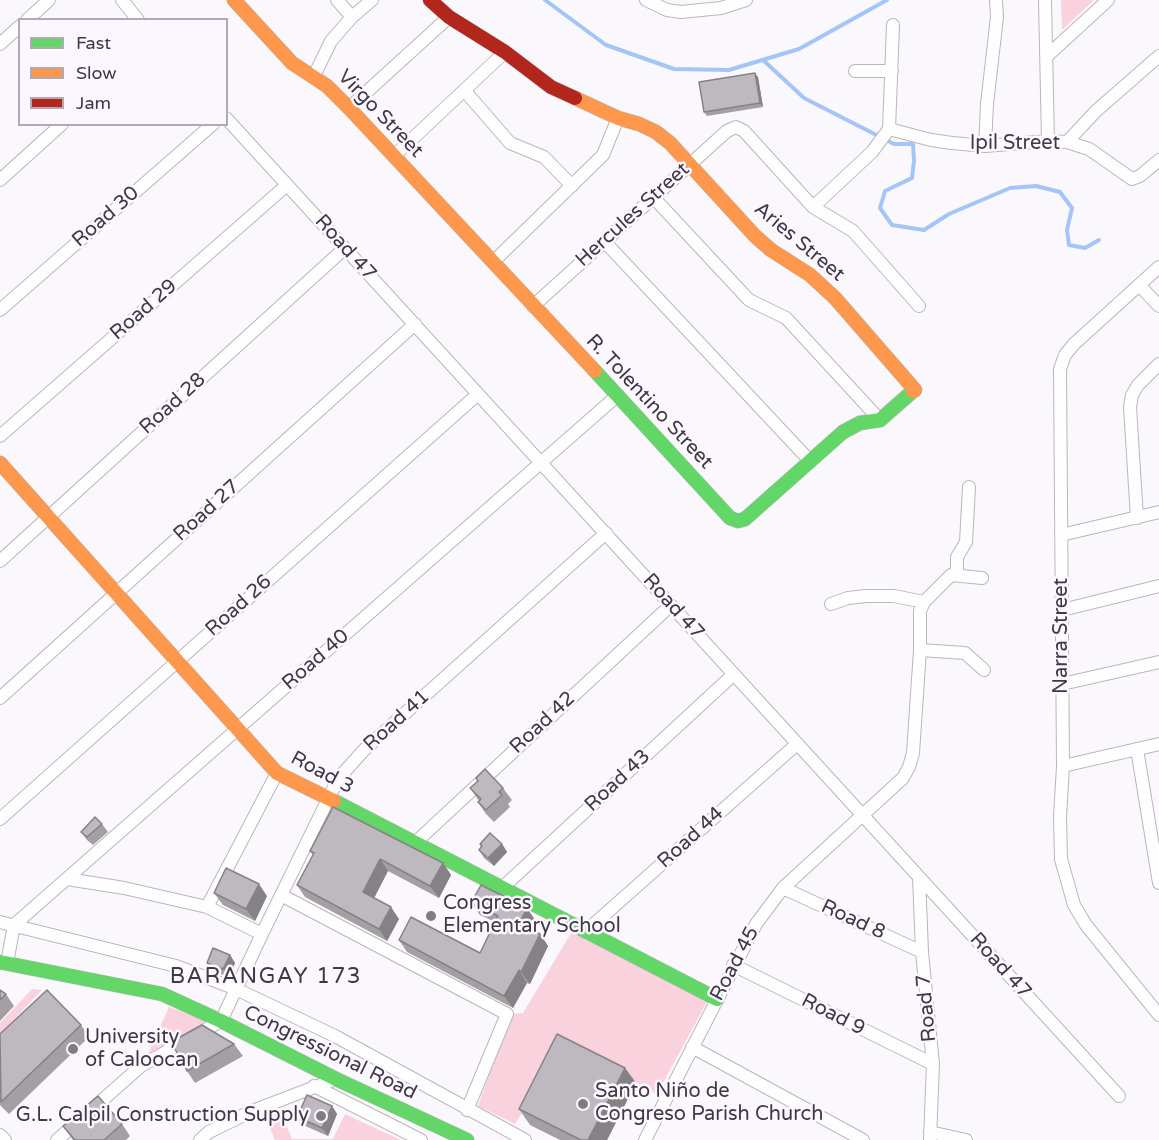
<!DOCTYPE html>
<meta charset="utf-8">
<style>
body{margin:0}
#map{position:relative;width:1159px;height:1140px;overflow:hidden;background:#fbf8fd;font-family:"Varela Round",sans-serif}
canvas{display:block}
.legend{position:absolute;left:18px;top:18px;width:210px;height:108px;box-sizing:border-box;background:#fbf6ff;border:2px solid #afaab3;margin:0;padding:8px 10px;list-style:none;font-size:18px;color:#3e3942}
.legend li{display:flex;align-items:center;gap:12px;height:30px}
.legend b{width:30px;border:2px solid #afaab3}
</style>
<div id="map">
<canvas width="1159" height="1140"></canvas>
<ul class="legend">
<li><b style="height:8px;background:#63d668"></b>Fast</li>
<li><b style="height:8px;background:#ff974d"></b>Slow</li>
<li><b style="height:8px;background:#b3261e"></b>Jam</li>
</ul>
</div>
<script>
const ctx = document.querySelector('canvas').getContext('2d');
ctx.lineJoin = 'round';
function fillPath(path, color) { ctx.fillStyle = color; ctx.fill(path, 'evenodd'); }
const toPath = rows => new Path2D(rows.map(r => 'M' + r).join(''));
function strokePath(path, color, width, dash) { ctx.strokeStyle = color; ctx.lineWidth = width; ctx.lineCap = dash ? 'butt' : 'round'; ctx.setLineDash(dash || []); ctx.stroke(path); }
function drawText(font, color, halo, rows, align = 'center') {
  ctx.font = font + ' "Varela Round",sans-serif'; ctx.lineWidth = 5; ctx.setLineDash([]); ctx.textBaseline = 'middle'; ctx.strokeStyle = halo; ctx.fillStyle = color; for (const [text, x, y, turn = 0] of rows) {
    ctx.save(); ctx.translate(x, y); ctx.rotate((+turn || 0) * Math.PI / 180); ctx.textAlign = isNaN(turn) ? turn : align; if (halo) ctx.strokeText(text, 0, 0); ctx.fillText(text, 0, 0); ctx.restore();
  }
}
fillPath(toPath([
 [1061,0,1094,0,1062,30],
 [573,930,708,1000,657,1094,564,1045,515,1124,478,1106,511,1014,523,1013],
 [32,989,42,990,0,1034,0,1023],
 [169,1007,213,1023,145,1061],
 [280,1110,292,1139,333,1139,345,1114,401,1140,275,1140,265,1116]
]), '#f9d2dd');
strokePath(toPath([
 [545,0,606,45,674,69,729,70,799,49,887,0],
 [763,60,804,98,894,144,913,144,914,161,912,178,885,191,880,208,892,225,924,230,949,214,1010,188,1036,186,1060,192,1072,208,1067,230,1069,245,1085,248,1099,240]
]), '#a4c5f7', 4);
const street = toPath([
 [122,0,138,20],
 [337,0,352,17],
 [646,0,667,10,681,12,721,8,746,0],
 [1045,0,1048,141],
 [27,20,49,0],
 [0,44,20,26],
 [1047,56,1108,0],
 [855,71,892,71],
 [314,76,331,41,352,17,372,0],
 [464,90,510,143,544,157,572,186],
 [349,108,449,17],
 [226,118,1119,1096],
 [889,129,931,140,952,143,985,146,1048,141,1067,142,1089,149,1132,179,1140,176,1159,160],
 [1067,142,1096,111,1159,56],
 [985,146,987,104,997,17,996,0],
 [394,156,505,52],
 [0,180,62,124],
 [653,197,749,300,786,318,880,420],
 [813,207,872,152,889,129,893,25],
 [604,241,810,461],
 [494,261,603,155,618,118],
 [1159,267,1074,344,1065,355,1060,369,1063,766,1060,817,1061,859,1074,905,1086,925,1159,1015],
 [1139,285,1159,306],
 [533,306,727,131,736,127,744,131,813,207,853,231,919,306],
 [0,310,213,124],
 [0,436,287,185],
 [1137,518,1130,407,1132,395,1138,385,1159,364],
 [1061,535,1159,512],
 [0,561,345,248],
 [957,574,957,557,966,542,969,487],
 [831,604,848,598,866,596,894,596,924,602],
 [1062,610,1159,586],
 [920,650,965,653,984,670],
 [1062,684,1159,662],
 [0,698,415,324],
 [1137,749,1159,883],
 [1063,766,1159,744],
 [0,819,478,394],
 [416,842,671,605],
 [919,877,922,952,933,1064,930,1140],
 [67,879,124,888,207,907,262,934],
 [502,888,734,674],
 [783,888,922,952],
 [281,895,507,1014,467,1110],
 [207,907,277,773],
 [0,922,176,966,236,989,335,1036,525,1140],
 [585,932,797,744],
 [7,963,14,925,618,395],
 [733,965,933,1064],
 [692,1047,863,1140],
 [314,1086,421,1140],
 [930,1132,966,1140],
 [0,1135,5,1140],
 [57,1140,141,1066,221,1021,262,934,338,779,364,750,606,533],
 [200,1140,209,1132,252,1111,336,1079],
 [645,1140,756,924,783,888,903,778,909,767,913,753,920,650,920,611,924,602,951,575,982,578]
]);
const fast = toPath([
 [595,371,730,518,738,521,745,519,843,432,860,423,880,420,913,391],
 [334,801,717,999],
 [0,962,162,994,221,1021,336,1079,467,1140]
]);
const slow = toPath([
 [234,0,292,63,327,86,349,108,595,371],
 [575,98,618,118,639,124,656,132,670,143,755,236,771,250,810,275,835,298,915,390,913,391],
 [0,463,277,773,334,801]
]);
const jam = toPath([
 [430,0,449,17,505,52,551,87,575,98]
]);
strokePath(street, '#b9b6bc', 14);
strokePath(fast, '#b9b6bc', 15);
strokePath(slow, '#b9b6bc', 15);
strokePath(jam, '#b9b6bc', 15);
strokePath(street, '#fefeff', 12);
strokePath(fast, '#63d668', 14);
strokePath(slow, '#ff974d', 14);
strokePath(jam, '#b3261e', 14);
fillPath(toPath([
 [758,77,763,107,707,116,704,112],
 [476,778,503,788,512,800,508,804,510,807,494,822,486,814,478,802,479,801,470,788,478,781],
 [102,824,108,832,93,845,87,840,81,832],
 [480,844,502,844,507,852,494,866,484,858,479,850,481,847],
 [310,851,443,863,451,875,439,898,388,871,374,898,399,919,387,941,305,897,297,885,313,855],
 [214,893,267,896,255,921,223,905],
 [471,903,527,908,535,920,531,930,540,934,548,946,530,984,527,983,513,1008,407,952,399,940,480,953,495,922,480,915],
 [230,955,235,963,229,977,212,971,207,963],
 [0,990,6,994,14,1006,0,1021],
 [81,1025,89,1037,9,1114,0,1105,0,1034],
 [234,1044,243,1056,195,1083,187,1071],
 [625,1068,636,1083,607,1140,560,1140,530,1125,519,1109],
 [332,1106,337,1114,328,1136,303,1125,297,1117],
 [122,1124,130,1136,126,1140,73,1140,63,1126]
]), '#a39fa3');
fillPath(toPath([
 [755,73,758,77,763,107,760,103],
 [502,844,507,852,494,866,488,858],
 [380,859,388,871,371,904,363,892],
 [443,863,451,875,439,898,430,886],
 [259,884,267,896,255,921,246,909],
 [391,907,399,919,387,941,379,929],
 [527,908,535,920,528,936,519,924],
 [540,934,548,946,530,984,521,972],
 [230,955,235,963,229,977,223,969],
 [519,970,527,983,513,1008,504,996],
 [625,1068,636,1083,607,1140,588,1140],
 [332,1106,337,1114,328,1136,322,1128]
]), '#858285');
const building = toPath([
 [755,73,760,103,704,112,699,82,755,73],
 [485,769,503,788,499,792,502,795,486,810,478,802,481,799,470,788,478,781,476,778,485,769],
 [333,807,443,863,430,886,380,859,363,892,391,907,379,929,297,885,314,853,310,851,333,807],
 [95,817,102,824,87,837,81,832,95,817],
 [490,833,502,844,488,858,479,850,482,846,480,844,490,833],
 [226,868,259,884,246,909,214,893,226,868],
 [481,885,527,908,519,924,540,934,521,972,519,970,504,996,399,940,411,917,480,953,498,916,471,903,481,885],
 [213,948,230,955,223,969,207,963,213,948],
 [0,990,6,994,0,1000,0,990],
 [47,990,81,1025,1,1102,0,1034,47,990],
 [202,1025,234,1044,187,1071,171,1042,202,1025],
 [557,1034,625,1068,588,1140,581,1140,519,1109,557,1034],
 [307,1095,332,1106,322,1128,297,1117,307,1095],
 [98,1096,122,1124,104,1140,75,1140,63,1126,98,1096]
]);
fillPath(building, '#beb9be');
strokePath(building, '#858285', 1.5);
for (const [x, y, r, color] of [
 [431,916,6,"#807c83"],
 [73,1049,6,"#807c83"],
 [583,1104,6,"#807c83"],
 [321,1116,6,"#807c83"]
]) { const dot = new Path2D(); dot.arc(x, y, r, 0, 2 * Math.PI); ctx.fillStyle = color; ctx.fill(dot); strokePath(dot, '#fbf6ff', 2); }
drawText('20px', '#3e3942', '#fbf6ff', [
 ["Virgo Street",380,114,46],
 ["Ipil Street",1015,144],
 ["Hercules Street",633,215,-42],
 ["Road 30",106,217,-41],
 ["Aries Street",799,242,40],
 ["Road 47",345,248,48],
 ["Road 29",144,310,-41],
 ["R. Tolentino Street",649,402,47],
 ["Road 28",173,404,-42],
 ["Road 27",207,511,-42],
 ["Road 26",239,606,-42],
 ["Road 47",673,607,48],
 ["Narra Street",1062,636,-90],
 ["Road 40",316,660,-41],
 ["Road 41",397,721,-42],
 ["Road 42",543,723,-43],
 ["Road 3",322,773,28],
 ["Road 43",618,781,-43],
 ["Road 44",691,838,-42],
 ["Road 8",853,920,25],
 ["Road 45",735,964,-62],
 ["Road 47",1000,966,48],
 ["Road 7",927,1008,-95],
 ["Road 9",833,1015,27],
 ["Congressional Road",330,1053,26]
]);
drawText('20px', '#3e3942', '#fbf6ff', [
 ["Congress",443,904],
 ["Elementary School",443,927],
 ["University",85,1038],
 ["of Caloocan",85,1061],
 ["Santo Niño de",595,1092],
 ["Congreso Parish Church",595,1115],
 ["G.L. Calpil Construction Supply",309,1116,"right"]
], 'left');
ctx.letterSpacing = '1.5px';
drawText('22px', '#3e3942', '#fbf6ff', [
 ["BARANGAY 173",266,977]
]);
ctx.letterSpacing = '0px';
</script>
